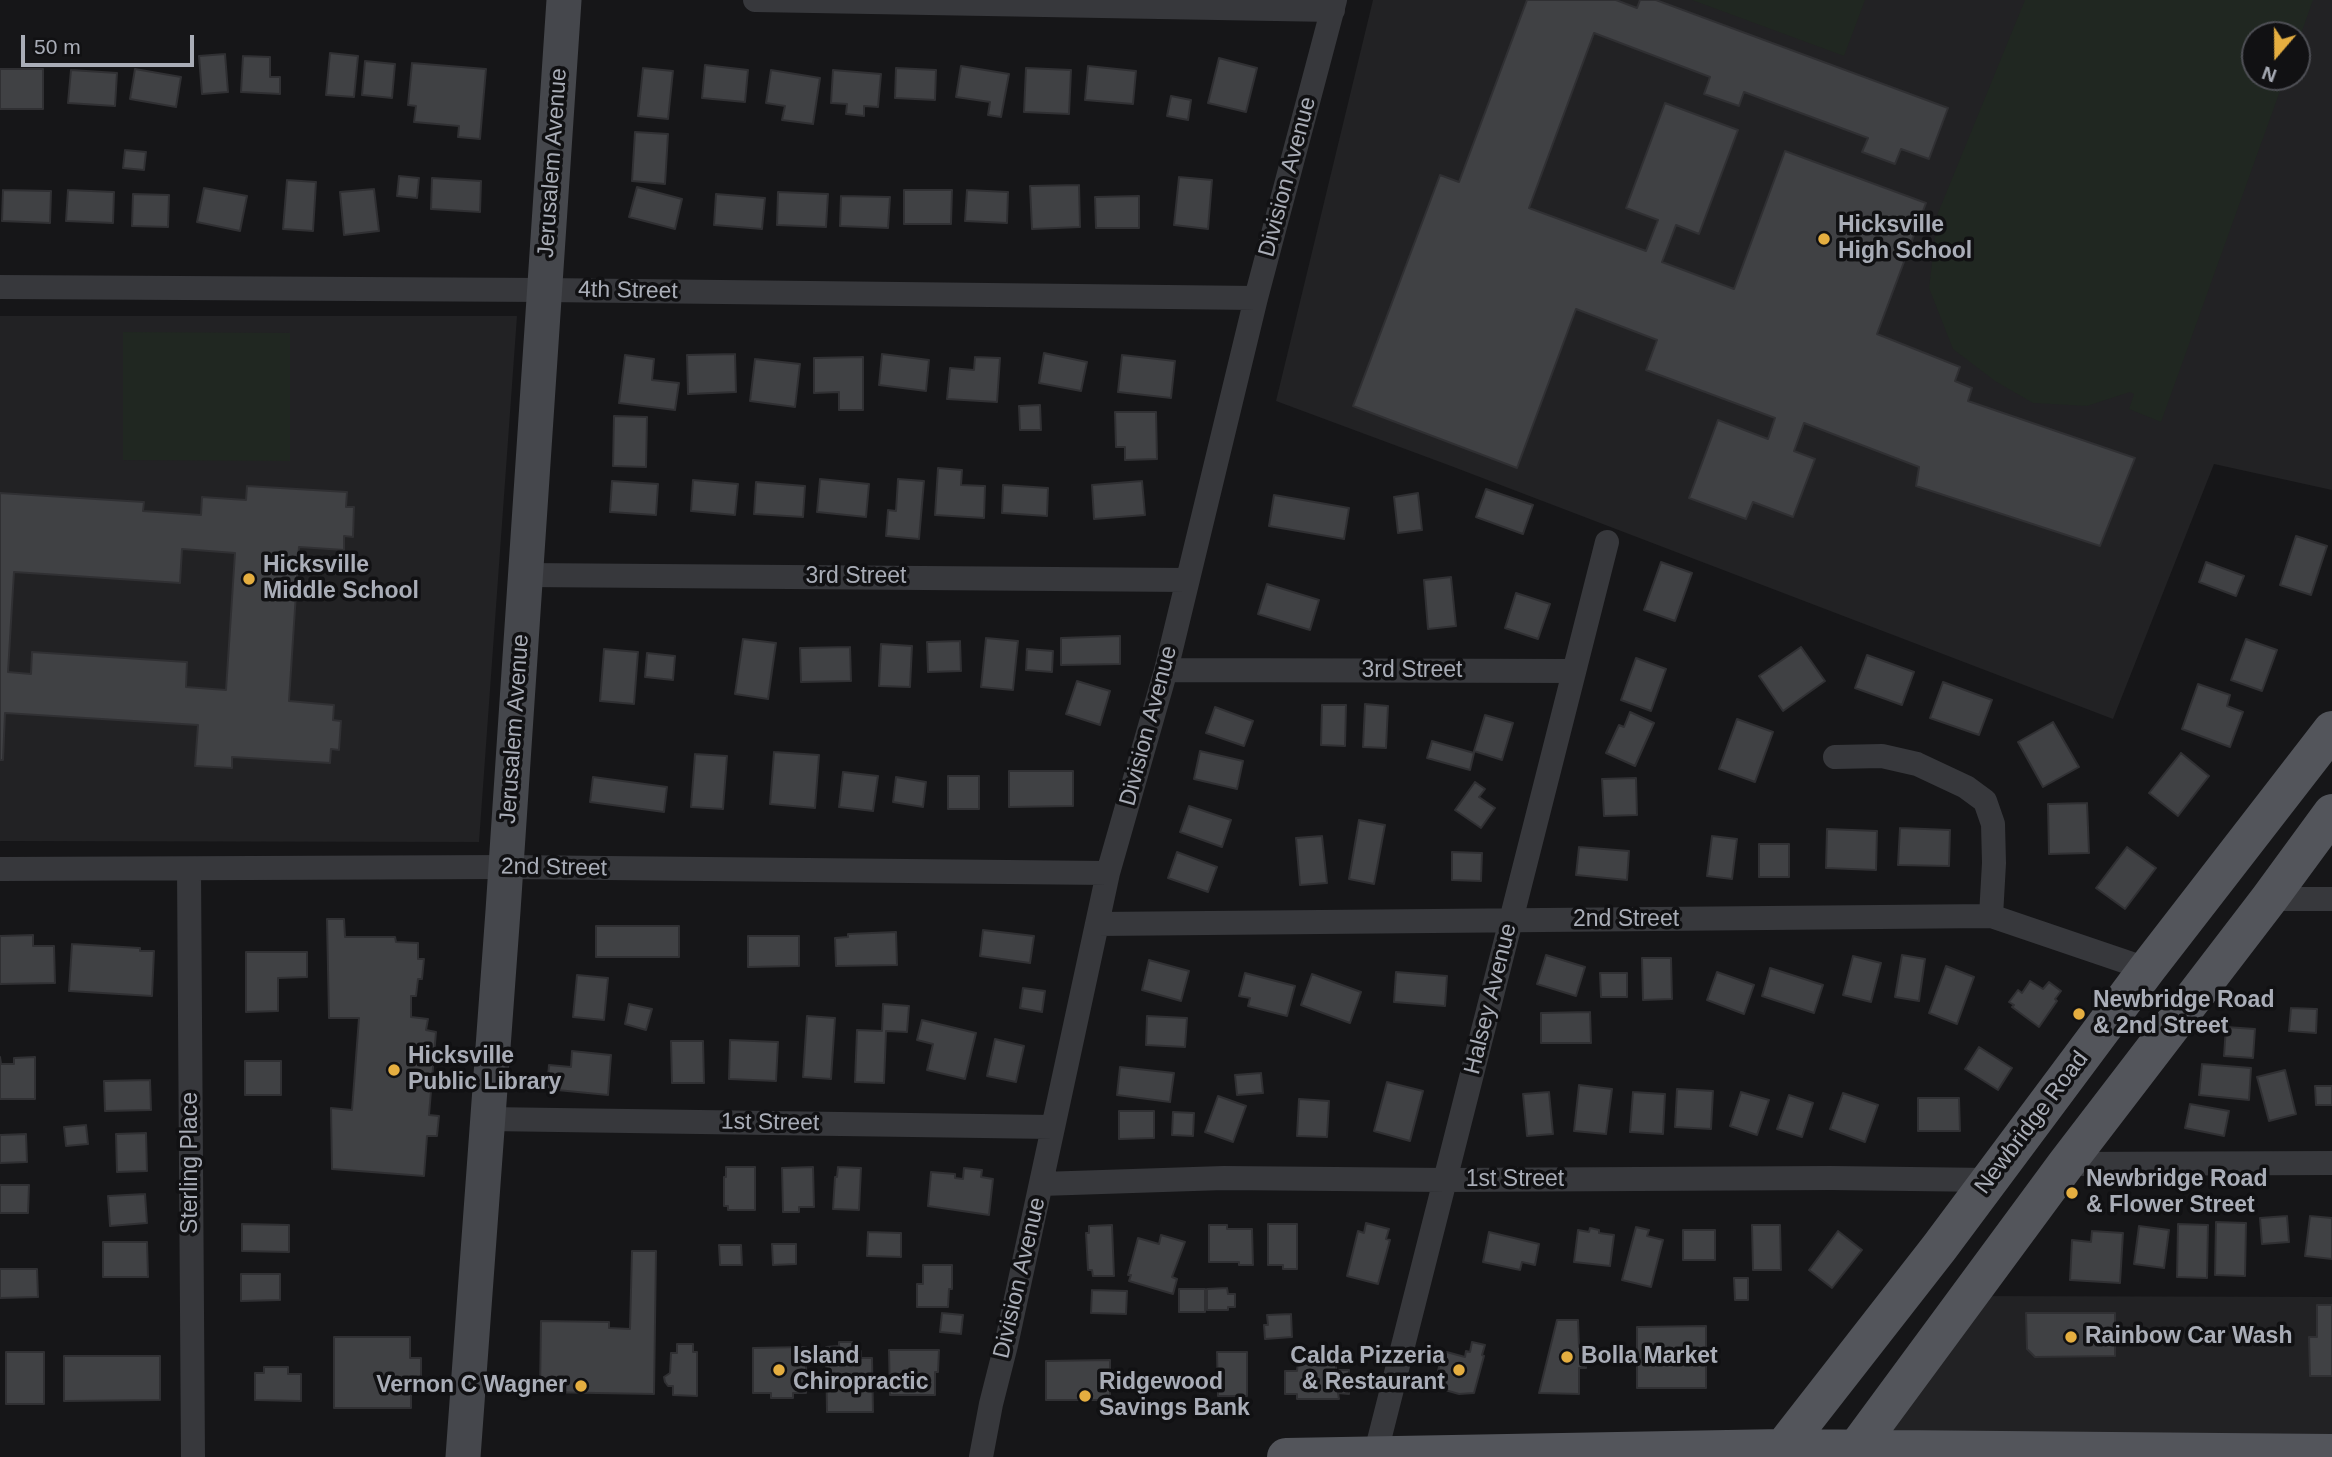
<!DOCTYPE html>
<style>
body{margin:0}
#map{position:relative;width:2332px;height:1457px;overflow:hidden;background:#161618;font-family:Arial,sans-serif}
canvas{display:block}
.north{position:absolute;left:2241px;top:21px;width:70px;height:70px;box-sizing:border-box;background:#111113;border:2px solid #4e4f55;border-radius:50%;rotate:200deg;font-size:19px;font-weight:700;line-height:28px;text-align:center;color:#a9adb7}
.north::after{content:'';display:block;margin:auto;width:24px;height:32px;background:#e5ae40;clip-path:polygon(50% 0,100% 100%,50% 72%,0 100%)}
.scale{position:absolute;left:21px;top:35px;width:173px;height:32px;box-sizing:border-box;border:4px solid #a9adb7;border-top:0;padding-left:9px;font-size:21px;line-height:24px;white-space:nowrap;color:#a9adb7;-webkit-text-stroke:5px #111113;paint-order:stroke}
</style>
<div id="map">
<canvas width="2332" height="1457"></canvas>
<div class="north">N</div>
<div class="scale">50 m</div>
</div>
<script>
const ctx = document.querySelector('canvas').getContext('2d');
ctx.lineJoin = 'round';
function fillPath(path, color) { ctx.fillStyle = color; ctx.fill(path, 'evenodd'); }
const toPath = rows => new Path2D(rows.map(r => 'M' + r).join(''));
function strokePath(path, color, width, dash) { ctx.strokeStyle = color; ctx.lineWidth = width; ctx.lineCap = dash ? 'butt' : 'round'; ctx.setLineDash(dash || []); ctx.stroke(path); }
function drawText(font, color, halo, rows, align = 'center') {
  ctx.font = font + ' Arial,sans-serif'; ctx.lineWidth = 7; ctx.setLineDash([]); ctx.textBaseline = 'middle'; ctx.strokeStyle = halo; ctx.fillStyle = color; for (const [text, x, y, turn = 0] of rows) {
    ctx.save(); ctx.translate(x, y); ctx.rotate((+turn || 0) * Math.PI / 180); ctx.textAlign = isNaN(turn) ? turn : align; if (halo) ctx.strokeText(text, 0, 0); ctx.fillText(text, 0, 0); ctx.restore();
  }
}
fillPath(toPath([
 [1373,0,2332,0,2332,490,2214,464,2113,719,1451,466,1276,401],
 [2255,35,2297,35,2297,77,2255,77],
 [0,316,517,316,479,842,0,841],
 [1969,1296,2332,1297,2332,1453,1857,1449]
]), '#222224');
fillPath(toPath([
 [1692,0,1865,0,1844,56],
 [2025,0,2313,0,2297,45,2297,35,2255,35,2255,77,2285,77,2161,422,2129,409,2134,394,2130,392,2087,406,2033,403,1995,381,1953,349,1929,288,1938,213],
 [123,332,290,333,290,461,123,460]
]), '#202721');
const building = toPath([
 [1527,0,1616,0,1637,8,1640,0,1656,0,1948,108,1929,159,1901,149,1895,164,1862,152,1868,138,1744,92,1739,106,1704,94,1710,77,1594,33,1529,208,1646,251,1658,220,1626,208,1665,103,1738,130,1699,234,1676,225,1662,262,1734,289,1785,151,1926,203,1877,334,1960,367,1955,381,1972,388,1968,401,2135,458,2100,546,1916,486,1919,467,1804,423,1794,451,1815,459,1793,517,1753,502,1746,519,1689,498,1718,420,1768,439,1775,418,1646,370,1657,340,1576,309,1517,468,1353,406,1440,175,1459,182,1527,0],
 [330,53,358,56,354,97,326,95,330,53],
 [225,54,228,92,202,94,199,56,225,54],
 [243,56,270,57,270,77,280,77,280,94,241,92,243,56],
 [1219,58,1257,68,1246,112,1208,103,1219,58],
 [365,61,395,64,392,98,362,95,365,61],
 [412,63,486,69,480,139,458,137,459,126,414,122,416,106,408,105,412,63],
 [705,65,748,70,745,102,702,98,705,65],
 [961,66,1009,74,1001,117,988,115,990,102,956,97,961,66],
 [1088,66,1136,71,1133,104,1085,100,1088,66],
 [643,68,673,71,668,119,638,116,643,68],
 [896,68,936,70,935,100,895,98,896,68],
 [1026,68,1071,70,1069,114,1024,112,1026,68],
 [0,69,43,69,43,109,0,109,0,69],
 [135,69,181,77,176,107,130,99,135,69],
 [71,70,117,73,115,106,68,103,71,70],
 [771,70,820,78,813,124,782,120,785,106,766,103,771,70],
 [833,70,881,74,878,107,864,106,864,116,846,114,847,104,831,103,833,70],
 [1171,96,1191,100,1188,120,1167,116,1171,96],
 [635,132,668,134,665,184,632,181,635,132],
 [125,150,146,152,144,170,123,168,125,150],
 [399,176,419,178,417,198,397,196,399,176],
 [1179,177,1212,180,1208,229,1174,225,1179,177],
 [432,178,481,181,480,212,431,209,432,178],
 [287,180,316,182,313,231,283,229,287,180],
 [1079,185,1080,227,1032,229,1030,186,1079,185],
 [637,187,682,199,675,229,629,217,637,187],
 [204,188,247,196,240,231,197,222,204,188],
 [374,189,379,231,344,235,340,192,374,189],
 [3,190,51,191,50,223,2,221,3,190],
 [68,190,114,192,113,223,66,221,68,190],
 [904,190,952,190,951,224,904,224,904,190],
 [967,190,1008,192,1007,223,965,221,967,190],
 [778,192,828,194,826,227,777,225,778,192],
 [133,194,169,195,168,227,132,226,133,194],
 [716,194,765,198,762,229,714,225,716,194],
 [841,196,890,197,888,228,840,226,841,196],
 [1139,196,1139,228,1096,228,1095,197,1139,196],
 [1044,353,1087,362,1081,391,1039,383,1044,353],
 [735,354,736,392,688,394,687,355,735,354],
 [882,354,929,360,926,391,879,385,882,354],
 [625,355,654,359,652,380,679,383,675,410,619,403,625,355],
 [1122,355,1175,361,1171,398,1118,392,1122,355],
 [863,357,863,410,839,410,839,392,814,393,814,358,863,357],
 [975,357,1000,358,997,402,947,399,950,368,974,370,975,357],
 [755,359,800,364,795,407,750,401,755,359],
 [1040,405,1041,430,1020,430,1019,406,1040,405],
 [1115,412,1156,412,1157,459,1125,460,1125,447,1116,447,1115,412],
 [614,416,647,417,646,467,613,466,614,416],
 [938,468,962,470,961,485,985,486,984,518,935,515,938,468],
 [820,479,869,484,866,517,817,512,820,479],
 [898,479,924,481,919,539,886,536,888,510,896,511,898,479],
 [693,480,738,484,735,515,691,511,693,480],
 [612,481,658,484,656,515,610,512,612,481],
 [1142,481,1145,515,1094,519,1092,485,1142,481],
 [756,482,805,486,803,517,754,514,756,482],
 [1003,485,1048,488,1047,516,1002,513,1003,485],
 [247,486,347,492,346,507,354,507,353,537,344,536,344,550,299,547,289,701,334,705,333,720,341,721,339,750,331,749,330,763,232,757,232,768,195,766,198,725,5,713,3,760,0,760,0,493,144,502,143,511,201,515,202,497,246,500,247,486],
 [182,549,235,553,226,690,186,687,187,662,32,652,31,674,8,672,14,572,180,583,182,549],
 [1486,489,1533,505,1523,534,1476,517,1486,489],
 [1418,493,1422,530,1398,533,1394,497,1418,493],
 [1274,495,1349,508,1344,539,1269,526,1274,495],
 [2296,536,2327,546,2311,595,2280,585,2296,536],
 [1661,562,1692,573,1675,621,1644,610,1661,562],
 [2206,562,2244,576,2236,596,2199,582,2206,562],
 [1451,577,1456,626,1428,629,1424,580,1451,577],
 [1267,584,1319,600,1310,630,1258,614,1267,584],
 [1516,593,1550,604,1538,639,1505,628,1516,593],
 [1120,636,1120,664,1061,665,1061,638,1120,636],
 [986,638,1018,641,1013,690,981,687,986,638],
 [743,639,776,643,768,699,735,694,743,639],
 [2246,639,2277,650,2262,691,2231,680,2246,639],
 [960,641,961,671,928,672,927,642,960,641],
 [881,644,912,646,910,687,879,686,881,644],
 [850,647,851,681,801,682,800,648,850,647],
 [1801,647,1825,681,1783,711,1759,676,1801,647],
 [604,649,638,652,634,704,600,701,604,649],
 [1027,649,1053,651,1052,672,1026,670,1027,649],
 [647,653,675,656,673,680,645,677,647,653],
 [1867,655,1914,672,1902,705,1855,688,1867,655],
 [1636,658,1666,669,1651,711,1621,700,1636,658],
 [1077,681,1110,691,1100,725,1066,714,1077,681],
 [1943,682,1992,700,1979,735,1930,718,1943,682],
 [2198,684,2230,695,2227,706,2243,712,2230,747,2182,729,2198,684],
 [1365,704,1388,706,1386,748,1363,747,1365,704],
 [1322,705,1346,705,1345,746,1321,745,1322,705],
 [1215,707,1253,721,1244,746,1206,733,1215,707],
 [1630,712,1654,723,1635,766,1606,753,1619,725,1624,727,1630,712],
 [1485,715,1513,723,1502,760,1474,751,1485,715],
 [1737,719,1773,732,1755,782,1719,769,1737,719],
 [2053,722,2079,767,2043,787,2018,742,2053,722],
 [1432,741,1474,753,1470,770,1427,758,1432,741],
 [1200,751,1243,761,1237,789,1194,779,1200,751],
 [774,752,819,755,815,808,770,804,774,752],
 [2181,753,2209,776,2178,816,2149,793,2181,753],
 [695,754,727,756,723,809,691,807,695,754],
 [1009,771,1073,771,1073,806,1009,807,1009,771],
 [843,772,878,776,873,811,839,807,843,772],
 [948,776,979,776,979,809,948,809,948,776],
 [593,777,667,787,664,812,590,802,593,777],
 [896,777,926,782,923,807,893,802,896,777],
 [1636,778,1637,815,1604,816,1602,779,1636,778],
 [1475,782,1485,789,1479,797,1495,808,1481,828,1455,810,1475,782],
 [2087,803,2089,853,2049,854,2048,804,2087,803],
 [1189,806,1231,820,1222,847,1180,832,1189,806],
 [1359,820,1385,825,1374,884,1349,879,1359,820],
 [1900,828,1950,830,1949,866,1898,865,1900,828],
 [1827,829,1877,831,1876,870,1826,868,1827,829],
 [1322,836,1327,883,1300,885,1296,838,1322,836],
 [1712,836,1737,839,1732,879,1707,876,1712,836],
 [1759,844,1789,844,1789,877,1759,877,1759,844],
 [1579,847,1629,851,1627,880,1576,875,1579,847],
 [2127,847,2156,868,2125,909,2096,888,2127,847],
 [1177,852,1217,867,1208,892,1168,878,1177,852],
 [1452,852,1482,853,1481,881,1452,880,1452,852],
 [327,919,344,919,345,937,395,937,396,942,418,943,418,959,424,959,422,979,418,979,416,996,411,996,411,1017,428,1019,426,1030,436,1032,429,1115,439,1116,437,1136,427,1136,424,1176,332,1169,331,1108,352,1110,359,1018,329,1018,327,919],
 [596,926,679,926,679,957,596,957,596,926],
 [983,930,1034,936,1030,963,980,956,983,930],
 [896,932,897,965,836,966,835,938,848,937,848,934,896,932],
 [33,935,33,946,54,946,55,983,0,984,0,936,33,935],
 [748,936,799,936,799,966,748,967,748,936],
 [72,944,140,948,140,951,154,951,152,996,69,991,72,944],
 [246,952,307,952,307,977,278,978,278,1011,246,1012,246,952],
 [1546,955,1585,967,1576,996,1537,984,1546,955],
 [1902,955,1925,959,1919,1001,1895,997,1902,955],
 [1853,956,1881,963,1871,1002,1843,995,1853,956],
 [1642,958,1671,958,1672,999,1643,1000,1642,958],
 [1149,960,1189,971,1181,1001,1142,990,1149,960],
 [1946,966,1974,977,1957,1024,1929,1013,1946,966],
 [1770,968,1823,985,1814,1013,1762,996,1770,968],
 [1396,972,1447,976,1445,1006,1394,1002,1396,972],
 [1717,972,1754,985,1744,1014,1707,1000,1717,972],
 [1245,973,1295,986,1287,1016,1248,1006,1250,998,1239,996,1245,973],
 [1600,973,1627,973,1627,997,1601,997,1600,973],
 [1312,974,1361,992,1350,1023,1301,1005,1312,974],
 [577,975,608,978,604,1020,573,1017,577,975],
 [2030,981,2043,989,2049,982,2061,991,2055,999,2057,1001,2039,1027,2012,1007,2014,1005,2009,1002,2018,990,2022,993,2030,981],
 [1023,988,1045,991,1042,1012,1020,1008,1023,988],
 [629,1004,652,1009,646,1030,625,1024,629,1004],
 [883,1004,909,1006,907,1032,886,1031,884,1083,855,1082,857,1030,882,1031,883,1004],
 [2291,1008,2317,1009,2316,1033,2289,1031,2291,1008],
 [1590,1012,1591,1043,1541,1043,1541,1013,1590,1012],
 [807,1016,835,1018,831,1079,803,1077,807,1016],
 [1147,1016,1187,1018,1185,1047,1146,1045,1147,1016],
 [922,1020,976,1033,965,1079,927,1070,933,1044,917,1040,922,1020],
 [2226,1027,2255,1029,2253,1058,2224,1056,2226,1027],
 [995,1039,1024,1046,1016,1082,987,1076,995,1039],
 [730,1040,778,1042,776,1081,729,1079,730,1040],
 [671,1041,703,1041,704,1083,672,1083,671,1041],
 [1979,1047,2012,1068,1998,1090,1965,1069,1979,1047],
 [572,1051,611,1055,608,1095,547,1089,549,1065,571,1067,572,1051],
 [0,1057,1,1064,14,1064,14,1058,35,1057,35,1099,0,1099,0,1057],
 [245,1061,281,1061,281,1095,245,1095,245,1061],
 [2202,1064,2251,1068,2249,1100,2199,1095,2202,1064],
 [1120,1067,1174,1073,1170,1102,1117,1095,1120,1067],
 [2285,1070,2296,1114,2269,1121,2257,1077,2285,1070],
 [1261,1073,1263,1093,1237,1095,1235,1075,1261,1073],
 [150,1080,151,1110,105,1111,104,1081,150,1080],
 [1387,1082,1423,1091,1410,1141,1374,1131,1387,1082],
 [1579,1085,1612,1089,1606,1134,1574,1131,1579,1085],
 [2315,1086,2332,1086,2332,1105,2316,1105,2315,1086],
 [1677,1089,1713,1091,1711,1129,1675,1127,1677,1089],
 [1549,1092,1553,1134,1527,1136,1523,1094,1549,1092],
 [1633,1092,1665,1094,1663,1134,1630,1132,1633,1092],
 [1741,1092,1769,1100,1757,1135,1730,1126,1741,1092],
 [1843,1093,1878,1105,1865,1142,1830,1129,1843,1093],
 [1789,1095,1813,1103,1802,1137,1777,1129,1789,1095],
 [1218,1096,1246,1106,1233,1142,1205,1132,1218,1096],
 [1918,1098,1959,1098,1960,1131,1918,1131,1918,1098],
 [1299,1099,1329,1101,1327,1137,1297,1136,1299,1099],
 [2190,1104,2229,1111,2224,1136,2185,1128,2190,1104],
 [1119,1111,1154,1111,1154,1138,1119,1139,1119,1111],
 [1173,1112,1194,1113,1193,1136,1172,1135,1173,1112],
 [86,1125,88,1144,66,1146,64,1127,86,1125],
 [146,1133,147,1171,117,1172,116,1134,146,1133],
 [26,1134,27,1162,0,1163,0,1135,26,1134],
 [726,1167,755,1167,755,1210,728,1210,728,1206,724,1206,724,1177,726,1177,726,1167],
 [813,1167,814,1207,799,1207,799,1212,783,1212,782,1168,813,1167],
 [838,1167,861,1168,859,1210,833,1209,835,1177,837,1177,838,1167],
 [964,1168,982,1170,981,1177,993,1179,989,1215,928,1206,931,1172,955,1174,955,1178,963,1179,964,1168],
 [0,1185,29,1185,28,1213,0,1213,0,1185],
 [145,1194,147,1223,110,1226,108,1196,145,1194],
 [2287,1216,2289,1242,2262,1244,2260,1218,2287,1216],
 [2310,1216,2332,1218,2332,1259,2305,1256,2310,1216],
 [2216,1222,2246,1223,2245,1276,2215,1275,2216,1222],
 [1366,1223,1389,1229,1386,1239,1390,1240,1378,1284,1347,1276,1358,1231,1364,1233,1366,1223],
 [242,1224,289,1225,289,1252,242,1251,242,1224],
 [1268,1224,1297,1224,1297,1269,1283,1269,1283,1265,1268,1265,1268,1224],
 [2178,1224,2208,1225,2207,1278,2177,1277,2178,1224],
 [1112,1225,1114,1276,1093,1276,1092,1270,1088,1270,1086,1233,1089,1233,1089,1226,1112,1225],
 [1209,1225,1227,1225,1227,1229,1252,1229,1253,1265,1239,1265,1239,1262,1209,1262,1209,1225],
 [1752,1225,1780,1225,1781,1270,1753,1270,1752,1225],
 [2139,1226,2169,1230,2164,1268,2134,1264,2139,1226],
 [1636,1227,1649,1230,1647,1236,1663,1240,1651,1287,1622,1280,1636,1227],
 [1590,1228,1599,1230,1599,1233,1614,1235,1610,1266,1574,1262,1578,1230,1589,1232,1590,1228],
 [1683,1230,1715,1230,1715,1260,1683,1260,1683,1230],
 [1838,1231,1862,1250,1832,1288,1809,1270,1838,1231],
 [2092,1231,2123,1233,2120,1283,2070,1280,2072,1240,2091,1242,2092,1231],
 [868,1232,901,1233,901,1257,867,1256,868,1232],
 [1489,1232,1539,1244,1535,1265,1522,1262,1520,1270,1483,1262,1489,1232],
 [1161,1235,1185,1242,1172,1277,1177,1279,1173,1294,1129,1281,1131,1275,1128,1275,1138,1238,1159,1244,1161,1235],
 [103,1242,147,1242,148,1277,103,1277,103,1242],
 [772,1244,796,1244,796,1264,773,1265,772,1244],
 [719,1245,741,1245,742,1265,720,1265,719,1245],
 [632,1251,656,1251,654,1394,540,1392,541,1321,609,1322,609,1328,630,1329,632,1251],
 [923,1265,952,1265,952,1289,949,1289,948,1307,917,1307,917,1284,923,1284,923,1265],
 [0,1269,37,1269,38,1297,0,1298,0,1269],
 [241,1274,280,1274,280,1300,241,1301,241,1274],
 [1734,1278,1748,1278,1748,1300,1735,1300,1734,1278],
 [1227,1288,1228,1294,1235,1294,1235,1307,1228,1307,1228,1310,1207,1310,1207,1289,1227,1288],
 [1179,1289,1205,1289,1205,1312,1179,1312,1179,1289],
 [1092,1290,1127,1291,1126,1314,1091,1313,1092,1290],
 [2317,1305,2332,1305,2332,1376,2310,1376,2309,1337,2317,1337,2317,1305],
 [942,1313,963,1315,961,1334,940,1332,942,1313],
 [2026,1313,2115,1313,2115,1356,2035,1357,2027,1349,2026,1313],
 [1291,1314,1292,1337,1265,1339,1264,1325,1268,1325,1267,1315,1291,1314],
 [1557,1320,1578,1320,1579,1347,1586,1347,1586,1368,1579,1368,1579,1394,1539,1393,1557,1320],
 [1706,1326,1706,1388,1637,1388,1637,1327,1706,1326],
 [334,1337,410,1337,410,1358,421,1358,421,1387,411,1387,411,1408,334,1408,334,1337],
 [839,1342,852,1342,853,1351,861,1351,861,1358,872,1358,873,1412,827,1412,826,1347,839,1346,839,1342],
 [1472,1342,1485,1345,1482,1355,1484,1356,1474,1393,1459,1394,1438,1388,1435,1383,1443,1351,1465,1357,1466,1351,1470,1352,1472,1342],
 [677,1344,693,1344,693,1352,697,1352,697,1396,673,1395,673,1386,668,1386,665,1382,664,1377,670,1373,671,1353,677,1353,677,1344],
 [806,1347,806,1393,793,1393,793,1398,771,1398,771,1393,753,1393,753,1348,806,1347],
 [889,1350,939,1350,938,1372,935,1372,935,1395,890,1395,889,1350],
 [6,1352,44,1352,44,1404,6,1404,6,1352],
 [1217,1352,1247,1352,1247,1396,1218,1396,1217,1352],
 [1314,1353,1336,1353,1336,1370,1349,1370,1349,1394,1338,1393,1339,1399,1297,1399,1297,1394,1285,1394,1285,1371,1297,1371,1298,1362,1314,1362,1314,1353],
 [64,1356,160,1356,160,1400,64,1401,64,1356],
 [1110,1360,1110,1400,1046,1400,1046,1361,1110,1360],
 [264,1367,288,1367,288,1374,301,1374,301,1401,255,1400,255,1373,264,1373,264,1367]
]);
fillPath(building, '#404144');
strokePath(building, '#303033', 2);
strokePath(toPath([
 [755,0,1333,10],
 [0,287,544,290,1256,298],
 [525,575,1187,580],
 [1166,670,1573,671],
 [1835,757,1882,756,1917,764,1966,787,1985,801,1993,824,1994,863,1991,916],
 [0,869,506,867,1108,873],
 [189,870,193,1457],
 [2269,899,2332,899],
 [1097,924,1991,916,2147,969],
 [487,1119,1053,1127],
 [2066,1164,2332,1163],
 [1041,1184,1224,1178,1446,1180,1831,1178,1990,1180],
 [1375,1456,1607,542],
 [981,1457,991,1404,1006,1345,1108,873,1166,670,1256,298,1335,0]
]), '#37383c', 24);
strokePath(toPath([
 [463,1457,503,911,564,0]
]), '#45474c', 35);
strokePath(toPath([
 [1286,1457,1783,1448,2332,1453],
 [1776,1457,1939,1248,2147,969,2332,730],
 [1850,1457,2066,1164,2269,899,2332,813]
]), '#53555b', 38);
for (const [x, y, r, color] of [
 [1824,239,7,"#e5ae40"],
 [249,579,7,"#e5ae40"],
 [2079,1014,7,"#e5ae40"],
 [394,1070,7,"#e5ae40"],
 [2072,1193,7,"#e5ae40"],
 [2071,1337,7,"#e5ae40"],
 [1567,1357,7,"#e5ae40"],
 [779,1370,7,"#e5ae40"],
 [1459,1370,7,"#e5ae40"],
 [581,1386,7,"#e5ae40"],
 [1085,1396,7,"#e5ae40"]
]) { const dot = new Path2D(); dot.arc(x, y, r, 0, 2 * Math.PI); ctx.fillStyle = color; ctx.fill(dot); strokePath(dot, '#111113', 2.5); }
drawText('23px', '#a9adb7', '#111113', [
 ["Jerusalem Avenue",553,163,-86],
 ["Division Avenue",1288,177,-75],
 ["4th Street",628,291,1],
 ["3rd Street",856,577],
 ["3rd Street",1412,671],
 ["Division Avenue",1149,726,-75],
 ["Jerusalem Avenue",515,729,-86],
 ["2nd Street",554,868,1],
 ["2nd Street",1626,920],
 ["Halsey Avenue",1491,999,-76],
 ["1st Street",770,1123,1],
 ["Newbridge Road",2032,1123,-53],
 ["Sterling Place",191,1163,-90],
 ["1st Street",1515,1180],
 ["Division Avenue",1020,1278,-77]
]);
drawText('bold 23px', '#a9adb7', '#111113', [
 ["Hicksville",1838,226],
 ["High School",1838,252],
 ["Hicksville",263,566],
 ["Middle School",263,592],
 ["Newbridge Road",2093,1001],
 ["& 2nd Street",2093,1027],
 ["Hicksville",408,1057],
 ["Public Library",408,1083],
 ["Newbridge Road",2086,1180],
 ["& Flower Street",2086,1206],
 ["Rainbow Car Wash",2085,1337],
 ["Island",793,1357],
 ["Chiropractic",793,1383],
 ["Calda Pizzeria",1445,1357,"right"],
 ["& Restaurant",1445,1383,"right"],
 ["Bolla Market",1581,1357],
 ["Ridgewood",1099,1383],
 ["Savings Bank",1099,1409],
 ["Vernon C Wagner",567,1386,"right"]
], 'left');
</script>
